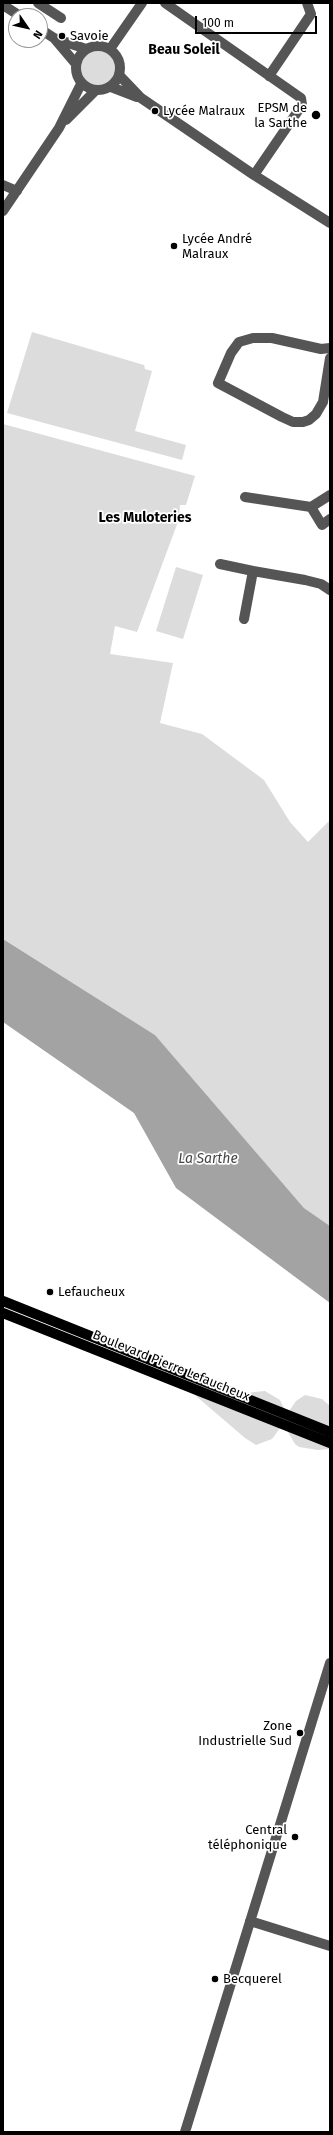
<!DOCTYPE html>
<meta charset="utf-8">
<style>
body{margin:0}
#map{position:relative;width:333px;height:2135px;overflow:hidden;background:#fff;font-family:"Fira Sans",sans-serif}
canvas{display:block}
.frame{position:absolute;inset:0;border:4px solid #000;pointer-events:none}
.north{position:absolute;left:8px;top:8px;width:40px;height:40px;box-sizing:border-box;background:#fff;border:1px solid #999;border-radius:50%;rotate:124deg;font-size:11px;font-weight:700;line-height:16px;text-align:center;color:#000}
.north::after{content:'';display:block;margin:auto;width:14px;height:18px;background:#000;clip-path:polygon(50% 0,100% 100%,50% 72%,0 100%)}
.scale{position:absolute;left:195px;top:16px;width:122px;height:18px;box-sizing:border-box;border:2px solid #000;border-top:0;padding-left:5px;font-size:12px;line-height:14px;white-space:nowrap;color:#000;-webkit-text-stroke:3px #fff;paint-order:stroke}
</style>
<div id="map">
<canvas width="333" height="2135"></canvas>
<div class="frame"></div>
<div class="north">N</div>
<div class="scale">100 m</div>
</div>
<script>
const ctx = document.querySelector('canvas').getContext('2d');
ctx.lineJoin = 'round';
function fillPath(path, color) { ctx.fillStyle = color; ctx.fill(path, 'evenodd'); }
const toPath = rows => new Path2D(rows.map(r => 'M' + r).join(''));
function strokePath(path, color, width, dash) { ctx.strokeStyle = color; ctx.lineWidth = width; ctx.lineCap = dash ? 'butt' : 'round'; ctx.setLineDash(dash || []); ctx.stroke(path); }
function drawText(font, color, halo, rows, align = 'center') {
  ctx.font = font + ' "Fira Sans",sans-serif'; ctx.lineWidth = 3.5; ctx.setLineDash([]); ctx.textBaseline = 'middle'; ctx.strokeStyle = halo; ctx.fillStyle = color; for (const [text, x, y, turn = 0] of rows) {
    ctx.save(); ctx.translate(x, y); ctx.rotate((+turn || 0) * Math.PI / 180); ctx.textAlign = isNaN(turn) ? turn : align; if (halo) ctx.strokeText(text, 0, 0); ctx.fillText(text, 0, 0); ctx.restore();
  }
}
fillPath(toPath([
 '80 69a18 18 0 1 1 36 0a18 18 0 1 1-36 0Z',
 [32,332,144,365,145,369,152,371,135,431,186,445,182,460,7,413],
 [3,424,195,476,186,505,180,505,179,519,137,632,115,626,110,654,173,663,160,723,202,734,264,780,290,822,308,842,330,820,330,1226,304,1208,155,1035,3,939],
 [176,567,203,575,183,639,156,631],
 [182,1384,283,1424,330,1443,330,1449,318,1450,299,1447,295,1444,283,1424,272,1439,256,1445,245,1438],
 [265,1391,280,1400,287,1414,296,1401,305,1395,322,1399,330,1406,330,1432,235,1394]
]), '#dcdcdc');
fillPath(toPath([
 [3,939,155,1035,304,1208,330,1226,330,1303,176,1188,134,1113,3,1022]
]), '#a3a3a3');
strokePath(toPath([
 [38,3,61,18],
 [165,3,301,98,302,105,254,175],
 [3,5,20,16],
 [40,29,54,38,86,49],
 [54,38,76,64],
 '76 68a22 22 0 1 1 44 0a22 22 0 1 1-44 0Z',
 [110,49,142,3],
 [119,75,141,98,254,175,330,223],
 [269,76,311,14,307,3],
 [111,87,137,97],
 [66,120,95,91],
 [3,185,17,191],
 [3,211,59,128,81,84],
 [330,348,321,349,272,338,253,338,239,342,231,353,218,383,282,417,293,422,303,422,309,420,316,414,323,402,330,358],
 [330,495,311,507,322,525,330,519],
 [245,497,311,507],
 [220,564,253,571],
 [244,619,253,571,305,580,321,584,330,590],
 [250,1921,330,1946],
 [185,2132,330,1663]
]), '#555', 10);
strokePath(toPath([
 [3,1301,330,1432],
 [3,1313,330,1443]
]), '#000', 10);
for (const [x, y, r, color] of [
 [62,36,4,"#000"],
 [155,111,4,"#000"],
 [316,115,5,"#000"],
 [174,246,4,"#000"],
 [50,1292,4,"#000"],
 [300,1733,4,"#000"],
 [295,1837,4,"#000"],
 [215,1979,4,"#000"]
]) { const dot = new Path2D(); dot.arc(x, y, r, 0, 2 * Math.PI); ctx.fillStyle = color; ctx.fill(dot); strokePath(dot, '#fff', 1.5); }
drawText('13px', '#000', '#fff', [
 ["Savoie",70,36],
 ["EPSM de",307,108,"right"],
 ["la Sarthe",307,123,"right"],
 ["Lycée Malraux",163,111],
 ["Lycée André",182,239],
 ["Malraux",182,254],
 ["Lefaucheux",58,1292],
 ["Zone",292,1726,"right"],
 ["Industrielle Sud",292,1741,"right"],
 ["Central",287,1830,"right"],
 ["téléphonique",287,1845,"right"],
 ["Becquerel",223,1979]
], 'left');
drawText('13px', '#000', '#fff', [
 ["Boulevard Pierre Lefaucheux",171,1366,22]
]);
drawText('bold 14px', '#000', '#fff', [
 ["Beau Soleil",184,50],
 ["Les Muloteries",145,518]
]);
drawText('italic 14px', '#444', '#fff', [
 ["La Sarthe",208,1159]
]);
</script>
